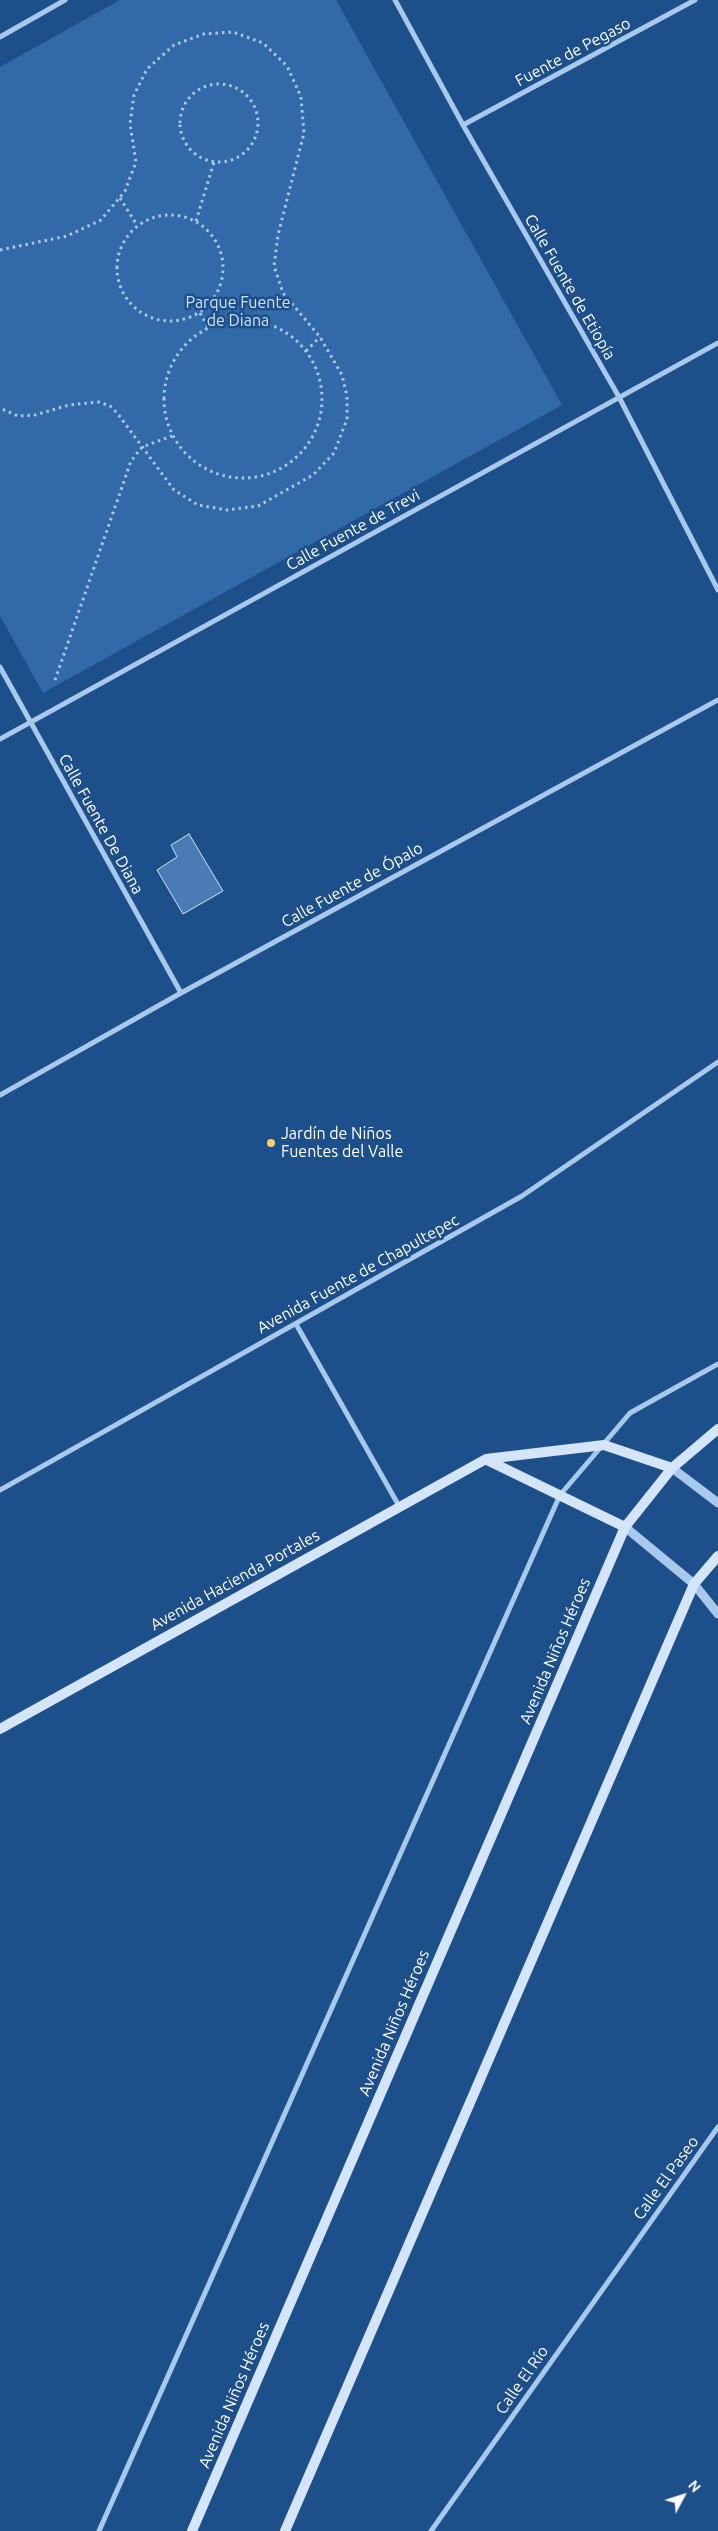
<!DOCTYPE html>
<meta charset="utf-8">
<style>
body{margin:0}
#map{position:relative;width:718px;height:2531px;overflow:hidden;background:#1d4f8b;font-family:Ubuntu,sans-serif}
canvas{display:block}
.north{position:absolute;left:658px;top:2471px;width:50px;height:50px;-webkit-text-stroke:4px #1d4f8b;paint-order:stroke;rotate:50deg;font-size:14px;font-weight:700;line-height:20px;text-align:center;color:#fff}
.north::after{content:'';display:block;margin:auto;width:18px;height:22px;background:#fff;clip-path:polygon(50% 0,100% 100%,50% 72%,0 100%)}
</style>
<div id="map">
<canvas width="718" height="2531"></canvas>
<div class="north">N</div>
</div>
<script>
const ctx = document.querySelector('canvas').getContext('2d');
ctx.lineJoin = 'round';
function fillPath(path, color) { ctx.fillStyle = color; ctx.fill(path, 'evenodd'); }
const toPath = rows => new Path2D(rows.map(r => 'M' + r).join(''));
function strokePath(path, color, width, dash) { ctx.strokeStyle = color; ctx.lineWidth = width; ctx.lineCap = dash ? 'butt' : 'round'; ctx.setLineDash(dash || []); ctx.stroke(path); }
function drawText(font, color, halo, rows, align = 'center') {
  ctx.font = font + ' Ubuntu,sans-serif'; ctx.lineWidth = 5; ctx.setLineDash([]); ctx.textBaseline = 'middle'; ctx.strokeStyle = halo; ctx.fillStyle = color; for (const [text, x, y, turn = 0] of rows) {
    ctx.save(); ctx.translate(x, y); ctx.rotate((+turn || 0) * Math.PI / 180); ctx.textAlign = isNaN(turn) ? turn : align; if (halo) ctx.strokeText(text, 0, 0); ctx.fillText(text, 0, 0); ctx.restore();
  }
}
fillPath(toPath([
 [120,0,336,0,562,405,43,693,0,616,0,67]
]), '#3169a9');
const building = toPath([
 [189,834,223,891,183,914,157,870,177,857,171,845,189,834]
]);
fillPath(building, '#4a7bb5');
strokePath(building, '#cfe2f9', 1);
strokePath(toPath([
 '180 123a39 39 0 1 1 78 0a39 39 0 1 1-78 0Z',
 [120,198,137,225],
 '117 268a53 53 0 1 1 106 0a53 53 0 1 1-106 0Z',
 [196,221,214,162],
 [0,250,67,236,101,220,125,191,136,162,130,124,134,95,147,69,174,45,204,34,233,32,263,43,287,66,301,97,304,133,278,235,274,266,283,293,320,337,342,375,347,396,347,419,334,453,313,475,258,506,227,510,198,505,174,490,118,414,110,406,99,402,69,405,35,415,18,416,0,408],
 [200,313,208,327],
 '164 399a79 79 0 1 1 158 0a79 79 0 1 1-158 0Z',
 [306,351,320,337],
 [55,680,131,461,142,447,172,436]
]), '#a9c9ec', 3, [2.5, 4]);
strokePath(toPath([
 [395,0,463,125,619,397,718,590],
 [0,37,65,0],
 [463,125,695,0],
 [0,667,181,993],
 [0,739,718,343],
 [0,1095,181,993,718,700],
 [296,1324,399,1506],
 [0,1490,522,1196,718,1062],
 [99,2531,560,1495,630,1413,718,1364],
 [431,2531,718,2127]
]), '#a9c9ec', 5);
strokePath(toPath([
 [672,1468,718,1503],
 [625,1527,694,1584,718,1614]
]), '#a9c9ec', 9);
strokePath(toPath([
 [487,1460,625,1527],
 [0,1729,486,1459,604,1445,672,1468],
 [192,2531,625,1527,672,1468,718,1429],
 [285,2531,694,1584,718,1556]
]), '#d5e5f9', 10);
for (const [x, y, r, color] of [
 [271,1143,5,"#fccf68"]
]) { const dot = new Path2D(); dot.arc(x, y, r, 0, 2 * Math.PI); ctx.fillStyle = color; ctx.fill(dot); strokePath(dot, '#1d4f8b', 2); }
drawText('16px', '#fff', '#1d4f8b', [
 ["Fuente de Pegaso",573,52,-28],
 ["Calle Fuente de Etiopía",570,287,60],
 ["Calle Fuente de Trevi",353,530,-29],
 ["Calle Fuente De Diana",101,824,61],
 ["Calle Fuente de Ópalo",352,885,-29],
 ["Avenida Fuente de Chapultepec",358,1274,-29],
 ["Avenida Hacienda Portales",235,1580,-29],
 ["Avenida Niños Héroes",555,1651,-67],
 ["Avenida Niños Héroes",394,2023,-67],
 ["Calle El Paseo",666,2178,-54],
 ["Calle El Río",522,2380,-55],
 ["Avenida Niños Héroes",234,2395,-67]
]);
drawText('16px', '#cfe2f9', '#1d4f8b', [
 ["Parque Fuente",238,303],
 ["de Diana",238,321]
]);
drawText('16px', '#fff', '#1d4f8b', [
 ["Jardín de Niños",281,1134],
 ["Fuentes del Valle",281,1152]
], 'left');
</script>
